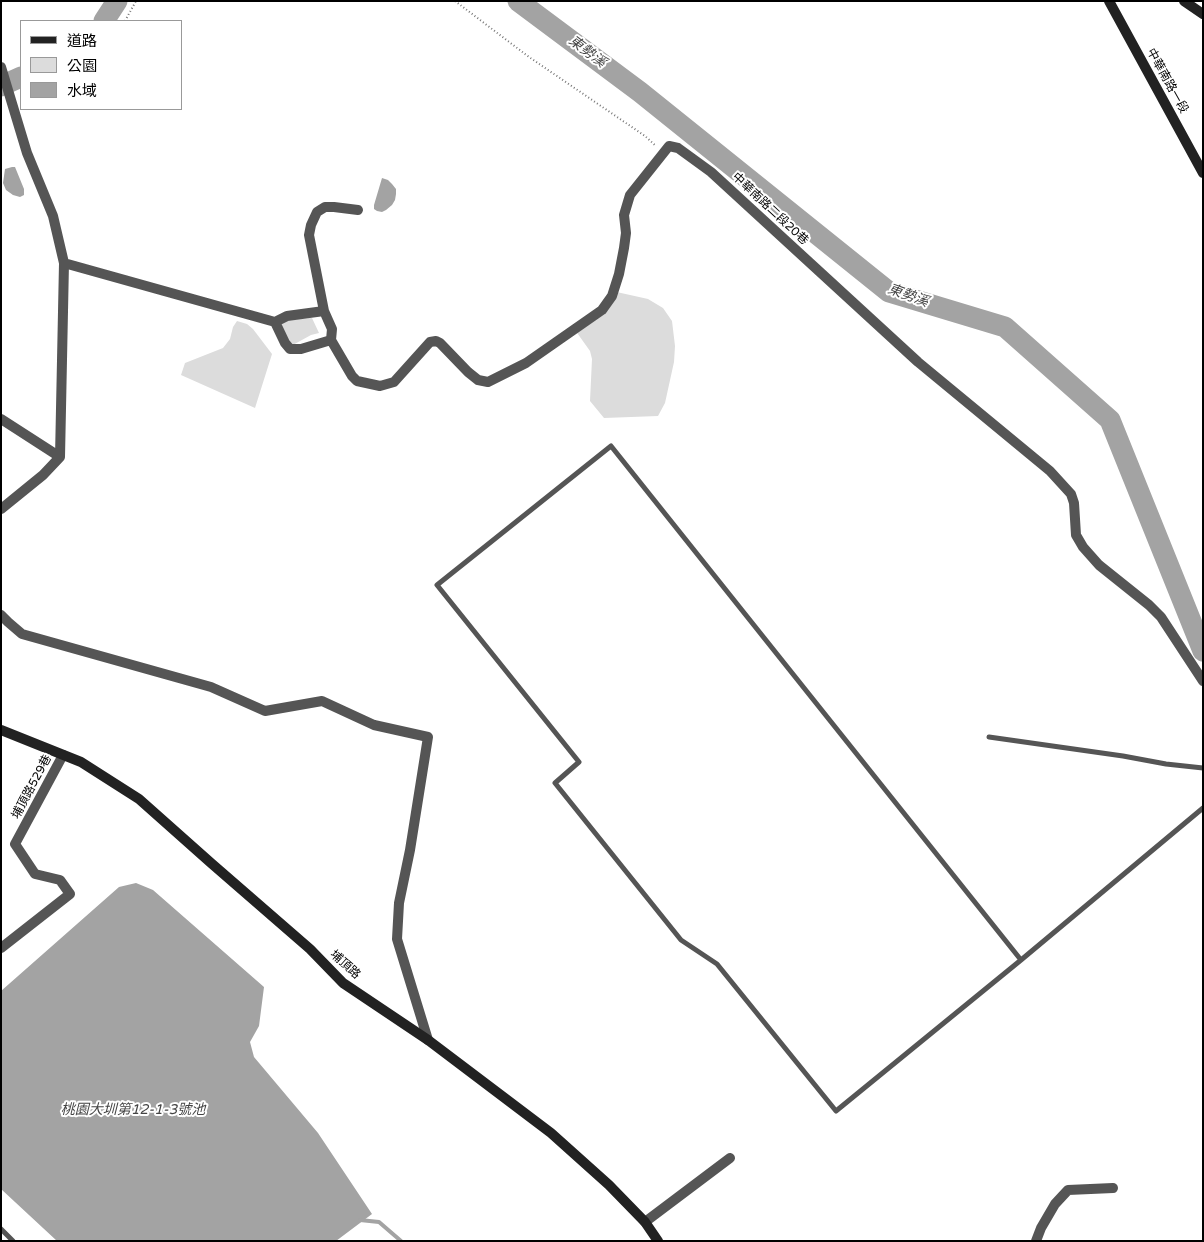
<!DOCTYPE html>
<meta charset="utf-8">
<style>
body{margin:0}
#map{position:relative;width:1204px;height:1242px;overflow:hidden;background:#fff;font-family:"Varela Round","Noto Sans TC",sans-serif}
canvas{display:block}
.frame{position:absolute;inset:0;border:2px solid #000;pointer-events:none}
.legend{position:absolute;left:20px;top:20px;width:162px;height:90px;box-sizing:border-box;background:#fff;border:1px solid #999;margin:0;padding:6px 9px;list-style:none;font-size:15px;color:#000}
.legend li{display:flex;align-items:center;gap:10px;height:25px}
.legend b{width:25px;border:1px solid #999}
</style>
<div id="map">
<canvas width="1204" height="1242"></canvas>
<div class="frame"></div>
<ul class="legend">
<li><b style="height:6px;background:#222"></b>道路</li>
<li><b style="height:14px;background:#dcdcdc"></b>公園</li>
<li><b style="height:14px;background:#a3a3a3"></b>水域</li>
</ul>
</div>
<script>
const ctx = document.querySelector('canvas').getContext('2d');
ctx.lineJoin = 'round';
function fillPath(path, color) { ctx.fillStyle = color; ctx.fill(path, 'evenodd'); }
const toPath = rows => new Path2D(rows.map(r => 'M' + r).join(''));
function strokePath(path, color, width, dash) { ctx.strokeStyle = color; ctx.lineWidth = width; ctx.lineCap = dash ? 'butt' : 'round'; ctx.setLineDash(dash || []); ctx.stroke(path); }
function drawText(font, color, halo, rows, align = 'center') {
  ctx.font = font + ' "Varela Round","Noto Sans TC",sans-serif'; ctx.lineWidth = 4; ctx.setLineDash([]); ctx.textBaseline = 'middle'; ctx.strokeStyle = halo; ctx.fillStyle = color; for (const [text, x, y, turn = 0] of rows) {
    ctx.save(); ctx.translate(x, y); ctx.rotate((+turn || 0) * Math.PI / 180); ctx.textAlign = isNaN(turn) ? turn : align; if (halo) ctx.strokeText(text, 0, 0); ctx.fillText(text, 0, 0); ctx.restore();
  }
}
fillPath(toPath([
 [612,291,648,299,663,308,672,321,675,346,674,362,665,403,658,416,604,418,590,401,592,359,590,351,575,330,598,311],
 [312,318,319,333,311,335,291,346,272,321],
 [237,321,247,324,253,329,272,354,255,408,181,375,185,363,223,348,230,339,233,327]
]), '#dcdcdc');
fillPath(toPath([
 [12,167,15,167,24,189,24,195,20,197,13,195,6,190,3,183,5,169],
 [382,178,388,180,392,184,396,189,396,194,395,200,392,205,386,210,382,212,377,211,374,209,374,205],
 [136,883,153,890,264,987,259,1026,250,1042,254,1057,318,1133,372,1214,336,1241,57,1241,1,1189,1,991,119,887]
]), '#a3a3a3');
strokePath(toPath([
 [360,1220,379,1222,401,1241]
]), '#a3a3a3', 4);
strokePath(toPath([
 [518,1,640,92,889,292,1005,327,1110,420,1203,651],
 [104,21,117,1],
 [1,86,21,77]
]), '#a3a3a3', 21);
strokePath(toPath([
 [455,1,529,57,645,136,656,146],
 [125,21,136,1]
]), '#777', 2, [1, 2.5]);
strokePath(toPath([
 [989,737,1123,756,1166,764,1203,768],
 [1021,960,611,446,437,585,579,762,555,783,681,940,717,964,836,1111,1021,960,1203,808],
 [1,1229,13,1241]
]), '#555', 5);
strokePath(toPath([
 [1,67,27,153,53,216,64,263,60,457,43,475,1,509],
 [64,263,275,322,287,316,324,311],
 [275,322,285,343,290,349,301,349,331,340],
 [331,340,352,376,357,381,380,386,394,382,430,342,436,341,440,343,468,372,478,380,488,382,526,363,602,310,612,296,619,274,624,248,626,233,624,215,630,195,669,146,678,148,711,172,918,362,1050,471,1071,494,1074,503,1076,535,1083,547,1099,565,1149,605,1161,617,1203,681],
 [331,340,332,329,324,311,309,235,311,225,317,212,325,207,334,207,358,210],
 [1,419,60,457],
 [1,615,8,622,22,634,211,687,265,711,322,701,374,725,428,737,410,850,399,903,397,939,428,1040],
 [1,948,70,894,60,880,35,874,15,844,63,755],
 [645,1222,730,1158],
 [1036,1241,1041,1228,1055,1204,1068,1190,1113,1188]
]), '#555', 10);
strokePath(toPath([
 [1109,1,1203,173],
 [1184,1,1203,14],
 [1,730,81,762,139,799,211,863,310,949,343,983,428,1040,551,1133,609,1185,645,1222,658,1241]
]), '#222', 10);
drawText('12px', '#000', '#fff', [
 ["中華南路一段",1167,81,61],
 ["中華南路二段20巷",770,209,43],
 ["埔頂路529巷",32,787,-62],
 ["埔頂路",345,965,42]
]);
drawText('italic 14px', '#444', '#fff', [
 ["東勢溪",587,52,37],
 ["東勢溪",908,296,20],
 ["桃園大圳第12-1-3號池",133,1110]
]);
</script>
